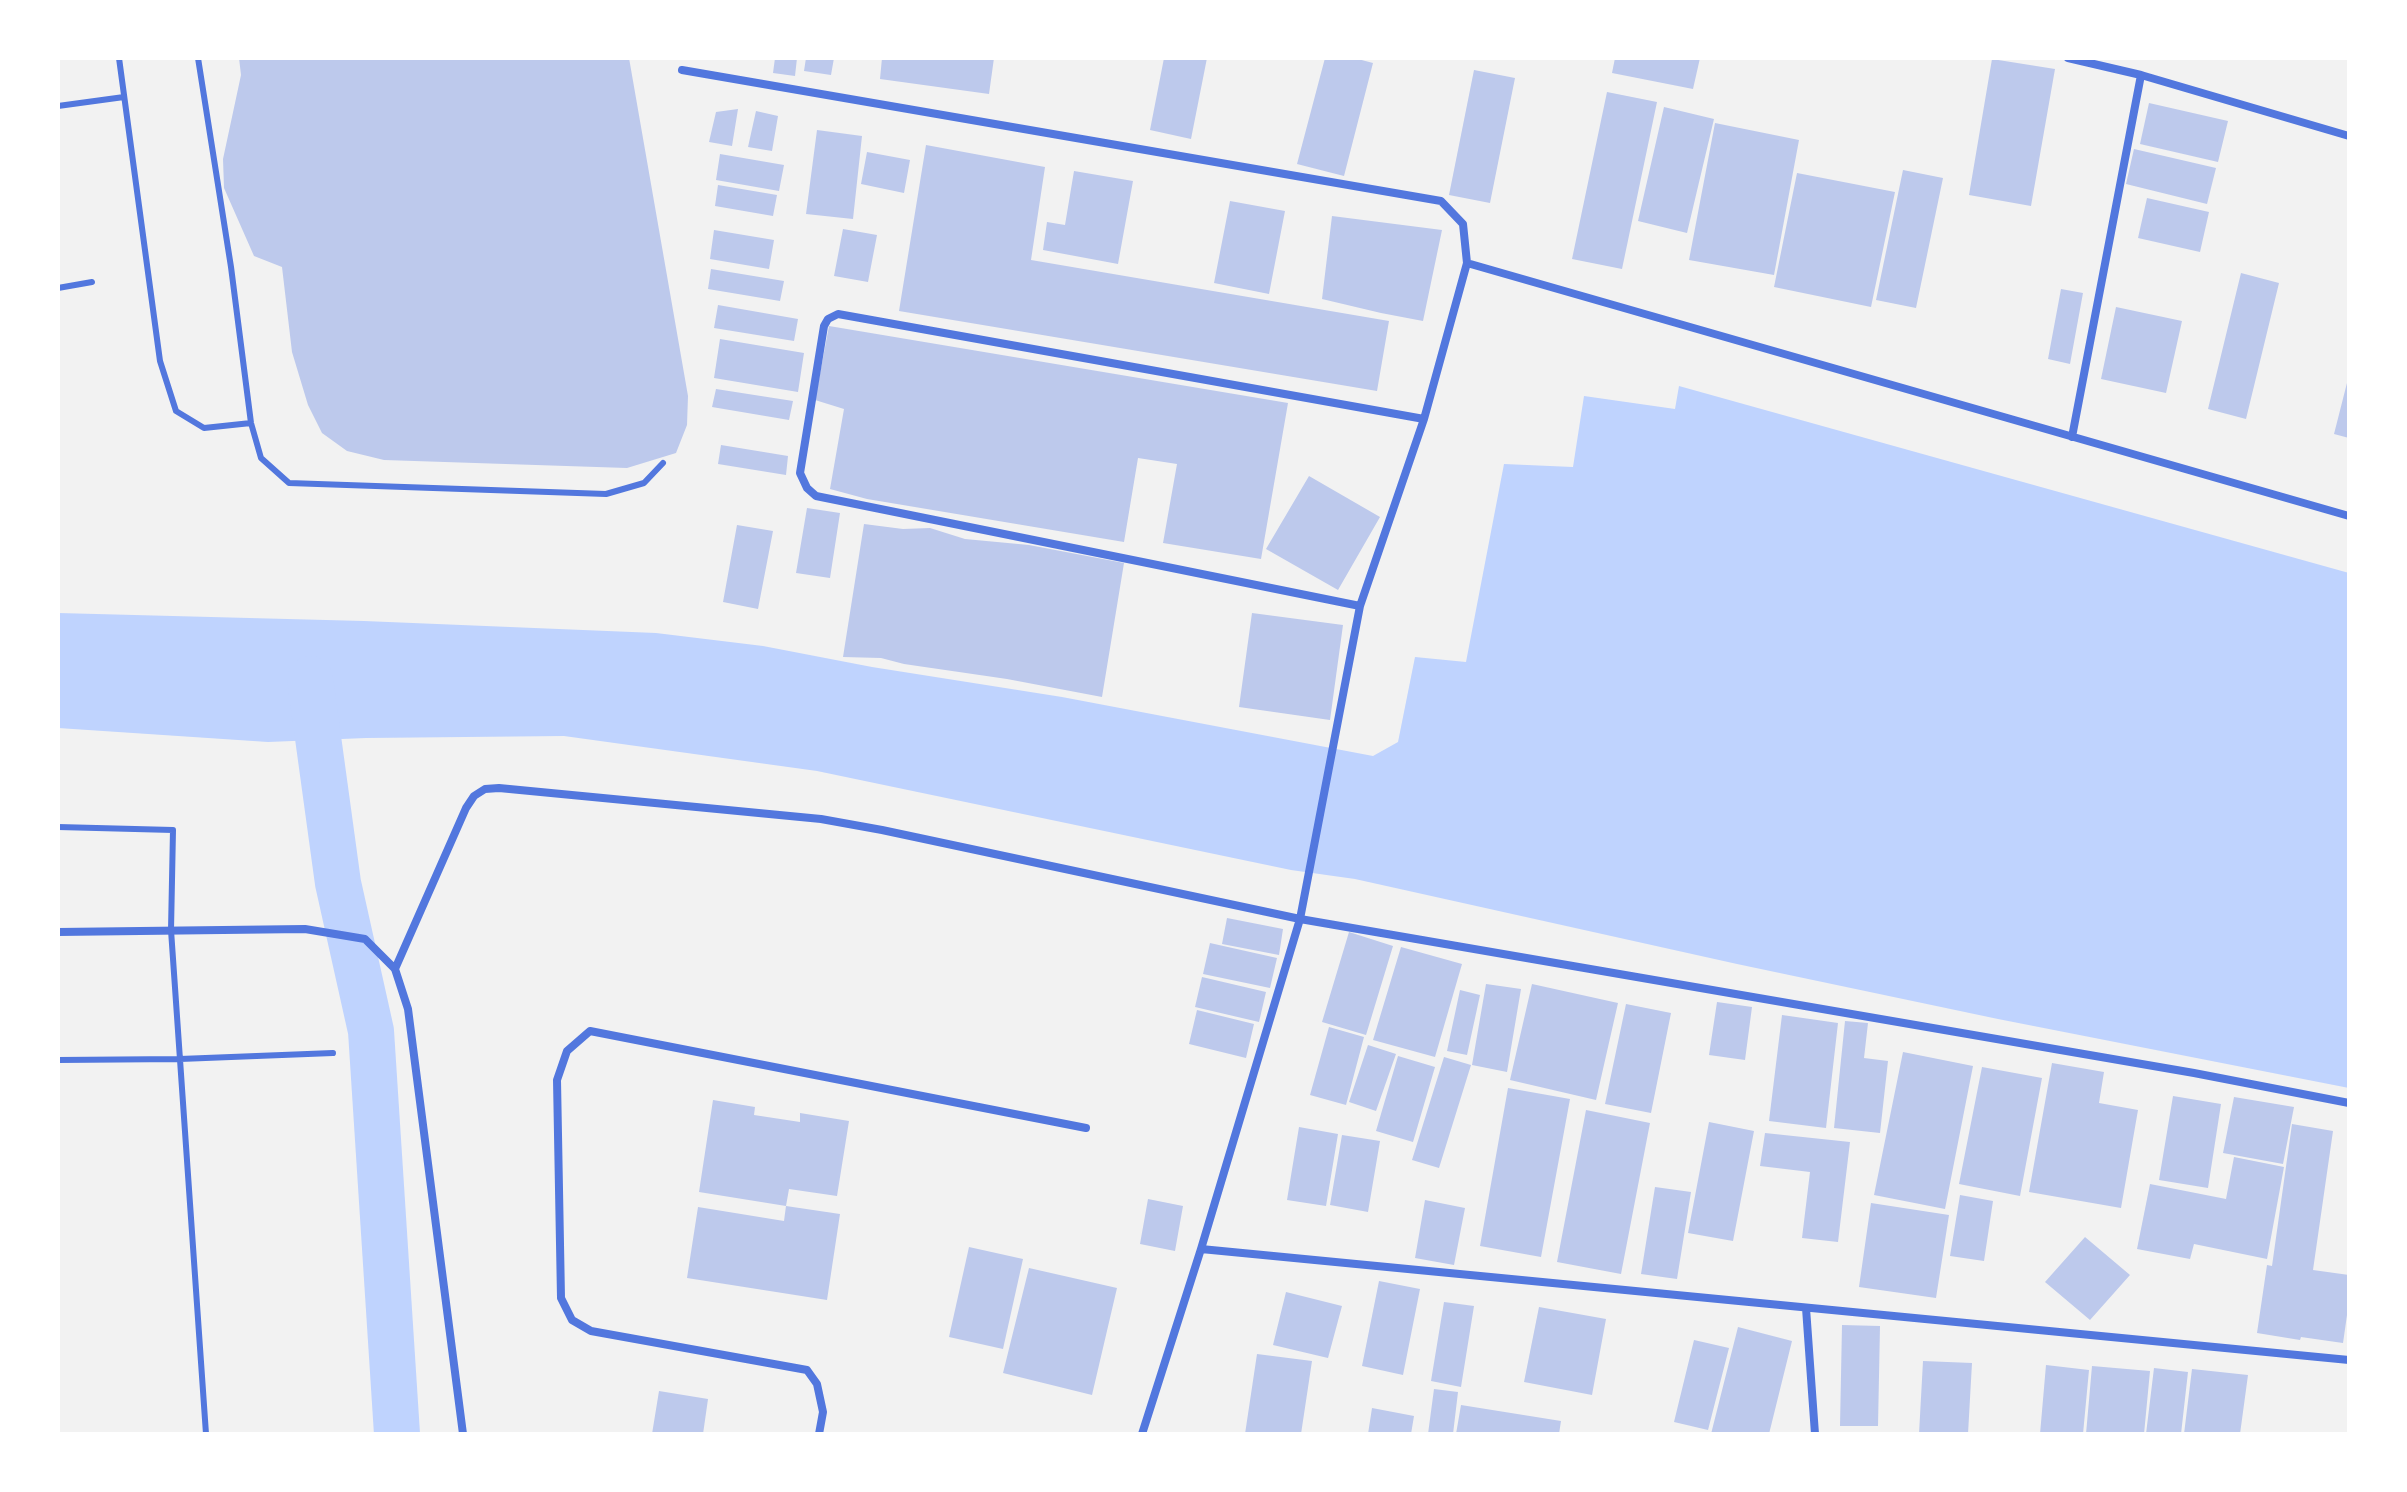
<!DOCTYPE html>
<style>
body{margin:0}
#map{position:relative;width:2407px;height:1492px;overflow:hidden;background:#f2f2f2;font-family:Rubik,sans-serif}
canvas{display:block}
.frame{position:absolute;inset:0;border:60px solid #fff;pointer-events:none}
</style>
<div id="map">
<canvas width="2407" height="1492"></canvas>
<div class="frame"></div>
</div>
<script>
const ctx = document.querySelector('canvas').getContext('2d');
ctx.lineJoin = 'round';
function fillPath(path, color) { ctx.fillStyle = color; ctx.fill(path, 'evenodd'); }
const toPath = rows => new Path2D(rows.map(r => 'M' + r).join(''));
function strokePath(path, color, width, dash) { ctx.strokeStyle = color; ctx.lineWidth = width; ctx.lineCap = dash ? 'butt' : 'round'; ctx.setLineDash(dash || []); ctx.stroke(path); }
fillPath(toPath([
 [1679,386,2349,573,2349,1088,1998,1019,1737,964,1355,879,1291,870,817,771,564,736,366,738,268,742,58,728,58,613,364,621,656,633,763,646,872,667,1062,697,1373,756,1398,742,1415,657,1466,662,1504,464,1573,467,1584,396,1675,409]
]), '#bfd3fe');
strokePath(toPath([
 [310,679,338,883,371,1031,397,1434]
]), '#bfd3fe', 46);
fillPath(toPath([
 [239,58,629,58,688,396,687,425,676,453,627,468,384,460,347,451,322,433,308,405,292,352,282,267,254,256,224,188,223,159,241,75],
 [775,58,797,58,795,76,773,73],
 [806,58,834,58,831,75,804,71],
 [882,58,994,58,989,94,880,79],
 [1164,58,1207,58,1191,139,1150,130],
 [1325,58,1354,58,1373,63,1344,176,1297,164],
 [1615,58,1700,58,1693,89,1612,73],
 [1992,59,2055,69,2031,206,1969,195],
 [1474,70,1515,78,1490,203,1449,195],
 [1607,92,1657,102,1622,269,1572,259],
 [2149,103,2228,121,2218,162,2140,144],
 [1664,107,1714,119,1687,233,1638,221],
 [738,109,732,146,709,142,716,112],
 [756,111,778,116,772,151,748,147],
 [1715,123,1799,140,1774,275,1689,260],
 [817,130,862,136,853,219,806,214],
 [926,145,1045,167,1031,260,1389,321,1377,391,899,311],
 [2134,149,2216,168,2207,204,2126,184],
 [867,152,910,160,904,193,861,184],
 [720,154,784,165,779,191,716,180],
 [1903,170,1943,178,1916,308,1876,300],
 [1074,171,1133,181,1118,264,1043,250,1047,222,1065,225],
 [1797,173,1895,192,1871,307,1774,287],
 [718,185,777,195,773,216,715,206],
 [2147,198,2209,212,2200,252,2138,238],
 [1230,201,1285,211,1269,294,1214,283],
 [1332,216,1442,230,1423,321,1381,313,1322,299],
 [843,229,877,235,868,282,834,276],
 [714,230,774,240,769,269,710,259],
 [711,269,784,281,780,301,708,289],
 [2241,273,2279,283,2246,419,2208,409],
 [2061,289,2083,293,2070,364,2048,359],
 [718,305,798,319,794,341,714,328],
 [2116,307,2182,321,2166,393,2101,379],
 [829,326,1288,403,1261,559,1163,543,1177,464,1138,458,1124,542,867,499,830,489,844,409,815,400],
 [720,339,804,353,798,392,714,378],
 [2348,379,2349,379,2349,438,2334,434],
 [716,389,793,401,789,420,712,407],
 [721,445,788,456,786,475,718,464],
 [1309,476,1380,517,1338,590,1266,549],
 [807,508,840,513,830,578,796,573],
 [864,524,903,529,930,528,965,539,1029,545,1124,563,1102,697,1007,679,904,664,881,658,843,657],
 [737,525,773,531,758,609,723,602],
 [1252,613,1343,625,1330,720,1239,707],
 [1227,918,1283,929,1279,955,1222,944],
 [1349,932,1393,946,1366,1035,1322,1022],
 [1210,943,1277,958,1270,988,1203,974],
 [1401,947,1462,964,1435,1057,1373,1040],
 [1202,977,1266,992,1259,1022,1195,1007],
 [1486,984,1521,989,1507,1072,1472,1065],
 [1532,984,1618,1003,1596,1100,1510,1080],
 [1460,990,1480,995,1467,1055,1447,1051],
 [1717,1002,1752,1007,1745,1060,1709,1055],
 [1626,1004,1671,1013,1651,1113,1605,1104],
 [1197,1010,1254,1024,1246,1058,1189,1044],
 [1782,1015,1838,1023,1826,1128,1769,1121],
 [1845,1021,1868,1023,1864,1058,1888,1061,1880,1133,1834,1128],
 [1329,1027,1364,1037,1346,1105,1310,1095],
 [1368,1045,1396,1054,1376,1111,1349,1102],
 [1903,1052,1973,1066,1945,1209,1874,1195],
 [1398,1056,1435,1067,1413,1142,1376,1131],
 [1444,1057,1471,1065,1439,1168,1412,1160],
 [2052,1063,2104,1072,2099,1103,2138,1110,2121,1208,2029,1192],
 [1982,1067,2042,1078,2020,1196,1959,1184],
 [1508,1088,1570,1099,1541,1257,1480,1246],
 [2173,1096,2221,1104,2208,1188,2159,1180],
 [2234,1097,2294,1107,2283,1164,2223,1153],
 [713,1100,755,1107,754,1115,800,1122,800,1113,849,1121,837,1196,789,1189,786,1206,699,1192],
 [1586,1110,1650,1123,1621,1274,1557,1262],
 [1709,1122,1754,1131,1733,1241,1688,1233],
 [2292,1124,2333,1131,2313,1270,2349,1275,2349,1301,2343,1343,2301,1337,2300,1340,2257,1333,2267,1265,2272,1266],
 [1299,1127,1338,1134,1326,1206,1287,1200],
 [1765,1133,1850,1142,1838,1242,1802,1238,1810,1172,1760,1166],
 [1342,1135,1380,1141,1368,1212,1330,1205],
 [2234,1157,2284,1167,2267,1259,2194,1244,2190,1259,2137,1249,2150,1184,2226,1199],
 [1655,1187,1691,1192,1677,1279,1641,1274],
 [1960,1195,1993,1201,1984,1261,1950,1256],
 [1148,1199,1183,1206,1175,1251,1140,1244],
 [1425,1200,1465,1208,1454,1265,1415,1258],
 [1871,1203,1949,1215,1936,1298,1859,1287],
 [786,1206,840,1214,827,1300,687,1278,698,1207,784,1221],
 [2085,1237,2130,1275,2090,1320,2045,1282],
 [969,1247,1023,1259,1003,1349,949,1337],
 [1029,1268,1117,1288,1092,1395,1003,1373],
 [1379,1281,1420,1289,1403,1375,1362,1366],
 [1286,1292,1342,1306,1328,1358,1273,1345],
 [1444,1302,1474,1306,1461,1387,1431,1381],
 [1539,1307,1606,1319,1592,1395,1524,1382],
 [1842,1325,1880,1326,1878,1426,1840,1426],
 [1738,1327,1792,1341,1769,1434,1711,1434],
 [1694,1340,1729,1348,1708,1430,1674,1422],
 [1257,1354,1312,1361,1301,1434,1245,1434],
 [1923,1361,1972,1363,1968,1434,1919,1434],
 [2046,1365,2089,1370,2083,1434,2040,1434],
 [2092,1366,2150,1371,2144,1434,2086,1434],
 [2154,1368,2188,1372,2181,1434,2146,1434],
 [2192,1369,2248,1375,2240,1434,2184,1434],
 [1434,1389,1458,1392,1453,1434,1428,1434],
 [659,1391,708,1399,703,1434,652,1434],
 [1461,1405,1561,1421,1559,1434,1456,1434],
 [1372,1408,1414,1416,1411,1434,1368,1434]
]), '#bdc9ec');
strokePath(toPath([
 [119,58,160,361,176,411,204,428,251,423],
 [198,58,231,267,251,423,261,458,289,483,606,494,644,483,663,463],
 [58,106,124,97],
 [58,288,92,282],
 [58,827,173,830,171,930,206,1434],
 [58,1060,180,1059,333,1053]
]), '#5277de', 6);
strokePath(toPath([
 [2068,58,2141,75,2349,136],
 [682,70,1441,201,1463,224,1467,263],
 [2072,437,2141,75],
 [1360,606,816,496,807,488,800,473,824,326,828,319,838,314,1424,419],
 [58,932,305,929,365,939,395,969,408,1009,463,1434],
 [395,969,466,808,474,796,485,789,499,788,821,819,882,830,1300,919,2194,1073,2349,1103],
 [1201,1249,2349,1360],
 [1806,1308,1815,1434],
 [819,1434,823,1412,817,1384,807,1370,591,1331,572,1320,561,1298,557,1080,567,1051,590,1031,1086,1128],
 [1142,1434,1201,1249,1300,919,1360,606,1424,419,1467,263,2349,516]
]), '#5277de', 8);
</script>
